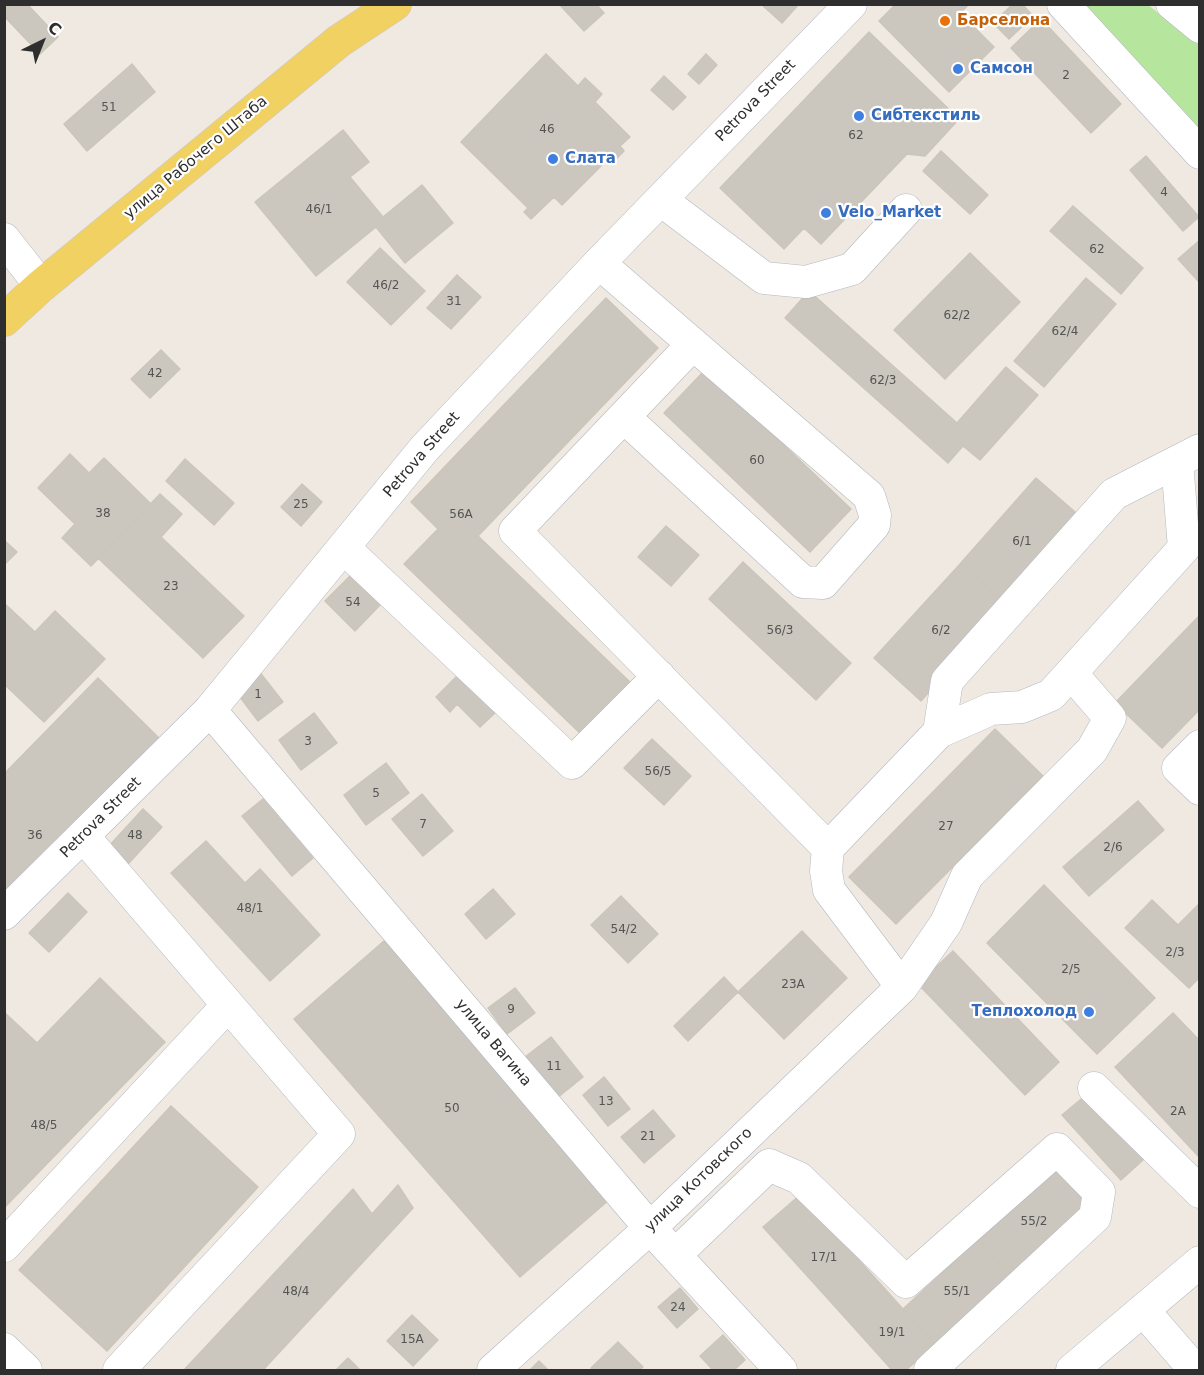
<!DOCTYPE html>
<meta charset="utf-8">
<style>
body{margin:0}
#map{position:relative;width:1204px;height:1375px;overflow:hidden;background:#efe9e1;font-family:"DejaVu Sans",sans-serif}
canvas{display:block}
.frame{position:absolute;inset:0;border:6px solid #2e2e2e;pointer-events:none}
.north{position:absolute;left:12px;top:12px;width:60px;height:60px;-webkit-text-stroke:4px #fff;paint-order:stroke;rotate:43deg;font-size:16px;font-weight:700;line-height:24px;text-align:center;color:#2e2e2e}
.north::after{content:'';display:block;margin:auto;width:21px;height:27px;background:#2e2e2e;clip-path:polygon(50% 0,100% 100%,50% 72%,0 100%)}
</style>
<div id="map">
<canvas width="1204" height="1375"></canvas>
<div class="frame"></div>
<div class="north">С</div>
</div>
<script>
const ctx = document.querySelector('canvas').getContext('2d');
ctx.lineJoin = 'round';
function fillPath(path, color) { ctx.fillStyle = color; ctx.fill(path, 'evenodd'); }
const toPath = rows => new Path2D(rows.map(r => 'M' + r).join(''));
function strokePath(path, color, width, dash) { ctx.strokeStyle = color; ctx.lineWidth = width; ctx.lineCap = dash ? 'butt' : 'round'; ctx.setLineDash(dash || []); ctx.stroke(path); }
function drawText(font, color, halo, rows, align = 'center') {
  ctx.font = font + ' "DejaVu Sans",sans-serif'; ctx.lineWidth = 4.5; ctx.setLineDash([]); ctx.textBaseline = 'middle'; ctx.strokeStyle = halo; ctx.fillStyle = color; for (const [text, x, y, turn = 0] of rows) {
    ctx.save(); ctx.translate(x, y); ctx.rotate((+turn || 0) * Math.PI / 180); ctx.textAlign = isNaN(turn) ? turn : align; if (halo) ctx.strokeText(text, 0, 0); ctx.fillText(text, 0, 0); ctx.restore();
  }
}
fillPath(toPath([
 [1084,5,1148,5,1199,44,1199,129]
]), '#b6e59e');
const building = toPath([
 [4,4,27,4,58,37,40,54,4,16,4,4],
 [559,4,596,4,604,13,584,31,559,4],
 [761,4,799,4,782,23,761,4],
 [896,4,920,4,945,29,960,13,994,47,949,92,879,21,896,4],
 [920,4,969,4,945,29,920,4],
 [1013,4,1022,4,1033,16,1009,39,993,23,1013,4],
 [1041,19,1121,104,1091,133,1011,48,1041,19],
 [869,32,959,119,925,156,907,154,821,244,804,228,784,249,720,188,869,32],
 [546,54,578,86,585,78,602,94,595,102,630,137,620,146,624,151,616,159,612,155,562,205,554,197,531,219,524,212,528,208,461,142,546,54],
 [706,54,717,65,699,84,688,74,706,54],
 [132,64,155,92,87,151,64,124,132,64],
 [664,76,686,97,673,110,651,90,664,76],
 [343,130,369,162,350,177,383,217,422,185,453,223,405,263,376,227,316,276,255,202,343,130],
 [941,151,988,195,970,214,923,171,941,151],
 [1146,156,1199,217,1183,231,1130,170,1146,156],
 [1073,206,1143,268,1121,294,1050,231,1073,206],
 [1200,240,1200,283,1178,259,1200,240],
 [380,248,425,291,391,325,347,282,380,248],
 [970,253,1020,302,945,379,894,330,970,253],
 [457,275,481,297,451,329,427,308,457,275],
 [1086,278,1116,304,1044,387,1014,361,1086,278],
 [809,291,957,423,1006,367,1038,395,980,460,963,446,948,463,785,318,809,291],
 [606,298,658,348,478,536,633,685,583,736,404,564,438,529,411,502,606,298],
 [161,350,180,369,150,398,131,379,161,350],
 [705,370,851,509,810,552,664,413,705,370],
 [70,454,89,473,104,458,151,504,91,566,62,538,75,524,38,488,70,454],
 [185,459,234,503,214,525,166,481,185,459],
 [1036,478,1083,519,1007,605,960,564,1036,478],
 [302,484,322,502,301,526,281,507,302,484],
 [160,494,182,514,161,537,244,616,203,658,98,558,160,494],
 [666,526,699,555,671,586,638,557,666,526],
 [4,540,17,552,4,565,4,540],
 [743,562,851,663,816,700,709,599,743,562],
 [961,563,1007,604,921,701,874,658,961,563],
 [350,576,380,605,355,631,325,601,350,576],
 [4,603,35,632,55,611,105,659,44,722,4,684,4,603],
 [1198,617,1200,709,1162,748,1115,703,1198,617],
 [258,670,283,702,258,721,234,689,258,670],
 [459,674,496,712,480,727,457,704,450,712,436,697,459,674],
 [98,678,160,739,4,899,4,774,98,678],
 [314,713,337,743,301,770,279,740,314,713],
 [995,729,1043,776,896,924,849,877,995,729],
 [652,739,691,776,664,805,624,768,652,739],
 [386,763,409,793,366,825,344,795,386,763],
 [422,794,453,831,423,856,392,819,422,794],
 [263,799,313,858,292,876,242,816,263,799],
 [1138,801,1164,830,1089,896,1063,867,1138,801],
 [143,809,162,827,128,864,109,846,143,809],
 [206,841,245,883,260,869,320,935,270,981,171,873,206,841],
 [1044,885,1155,998,1097,1054,987,943,1044,885],
 [493,889,515,914,486,939,465,914,493,889],
 [68,893,87,912,49,952,29,933,68,893],
 [621,896,658,934,628,963,591,925,621,896],
 [1152,900,1178,925,1200,903,1200,977,1189,988,1125,928,1152,900],
 [802,931,847,978,784,1039,738,992,802,931],
 [384,941,610,1199,520,1277,294,1019,384,941],
 [953,951,1059,1062,1025,1095,918,984,953,951],
 [724,977,738,992,688,1041,674,1026,724,977],
 [100,978,165,1042,4,1208,4,1012,37,1043,100,978],
 [515,988,535,1013,507,1034,488,1008,515,988],
 [1173,1013,1200,1041,1200,1158,1115,1067,1173,1013],
 [551,1037,583,1077,557,1098,525,1057,551,1037],
 [604,1077,630,1109,608,1126,583,1095,604,1077],
 [1086,1095,1144,1159,1121,1180,1062,1115,1086,1095],
 [171,1106,258,1187,107,1351,19,1270,171,1106],
 [653,1110,675,1136,644,1163,621,1137,653,1110],
 [1057,1168,1089,1203,1011,1275,978,1240,1057,1168],
 [398,1185,413,1208,263,1370,184,1370,353,1189,372,1214,398,1185],
 [800,1195,885,1289,848,1321,763,1227,800,1195],
 [978,1240,1011,1275,935,1345,903,1309,978,1240],
 [680,1288,698,1309,677,1328,658,1307,680,1288],
 [885,1289,935,1345,906,1370,892,1370,848,1321,885,1289],
 [412,1315,438,1340,413,1366,387,1341,412,1315],
 [723,1335,745,1360,734,1370,713,1370,700,1356,723,1335],
 [618,1342,643,1367,639,1370,594,1370,591,1368,618,1342],
 [348,1358,360,1370,336,1370,348,1358],
 [539,1361,548,1370,530,1370,539,1361]
]);
fillPath(building, '#cbc7bf');
strokePath(building, '#cbc5ba', 1.5);
const minor = toPath([
 [1063,4,1200,153],
 [1172,4,1200,27],
 [661,200,764,278,806,282,852,269,906,210],
 [4,239,41,286],
 [599,263,869,496,875,515,874,525,823,583,803,582,624,417],
 [693,344,515,531,828,848,939,732,947,681,1114,494,1200,450],
 [344,548,572,763,659,676],
 [210,710,650,1228,781,1370],
 [939,732,991,709,1022,707,1051,695,1184,548,1177,462],
 [1200,746,1178,768,1200,789],
 [83,836,339,1134,119,1370],
 [828,848,826,871,829,890,902,987],
 [4,914,210,710,424,449,599,263,851,4],
 [1094,1088,1200,1192],
 [4,1246,228,1005],
 [675,1255,769,1165,799,1178,906,1282,1057,1149,1099,1192,1095,1217,930,1370],
 [1143,1310,1195,1370],
 [4,1349,26,1370],
 [493,1370,650,1228,902,987,946,923,967,876,1092,750,1110,718,1071,673],
 [1072,1370,1200,1262]
]);
const major = toPath([
 [4,320,41,286,339,41,395,4]
]);
strokePath(minor, '#b4b7c1', 33);
strokePath(major, '#c9c9c9', 34);
strokePath(minor, '#fff', 32);
strokePath(major, '#f2d163', 33);
for (const [x, y, r, color] of [
 [945,21,6,"#e8710a"],
 [958,69,6,"#3f7fe0"],
 [859,116,6,"#3f7fe0"],
 [553,159,6,"#3f7fe0"],
 [826,213,6,"#3f7fe0"],
 [1089,1012,6,"#3f7fe0"]
]) { const dot = new Path2D(); dot.arc(x, y, r, 0, 2 * Math.PI); ctx.fillStyle = color; ctx.fill(dot); strokePath(dot, '#fff', 2); }
drawText('12px', '#555452', null, [
 ["2",1066,76],
 ["51",109,108],
 ["46",547,130],
 ["62",856,136],
 ["4",1164,193],
 ["46/1",319,210],
 ["62",1097,250],
 ["46/2",386,286],
 ["31",454,302],
 ["62/2",957,316],
 ["62/4",1065,332],
 ["42",155,374],
 ["62/3",883,381],
 ["60",757,461],
 ["25",301,505],
 ["38",103,514],
 ["56А",461,515],
 ["6/1",1022,542],
 ["23",171,587],
 ["54",353,603],
 ["56/3",780,631],
 ["6/2",941,631],
 ["1",258,695],
 ["3",308,742],
 ["56/5",658,772],
 ["5",376,794],
 ["7",423,825],
 ["27",946,827],
 ["36",35,836],
 ["48",135,836],
 ["2/6",1113,848],
 ["48/1",250,909],
 ["54/2",624,930],
 ["2/3",1175,953],
 ["2/5",1071,970],
 ["23А",793,985],
 ["9",511,1010],
 ["11",554,1067],
 ["13",606,1102],
 ["50",452,1109],
 ["2А",1178,1112],
 ["48/5",44,1126],
 ["21",648,1137],
 ["55/2",1034,1222],
 ["17/1",824,1258],
 ["48/4",296,1292],
 ["55/1",957,1292],
 ["24",678,1308],
 ["19/1",892,1333],
 ["15А",412,1340]
]);
drawText('bold 15px', '#c56008', '#fff', [
 ["Барселона",957,21]
], 'left');
drawText('bold 15px', '#366cbe', '#fff', [
 ["Самсон",970,69],
 ["Сибтекстиль",871,116],
 ["Слата",565,159],
 ["Velo_Market",838,213],
 ["Теплохолод",1077,1012,"right"]
], 'left');
drawText('15px', '#2e2e2e', '#fff', [
 ["Petrova Street",756,101,-46],
 ["улица Рабочего Штаба",196,158,-40],
 ["Petrova Street",422,455,-49],
 ["Petrova Street",101,818,-45],
 ["улица Вагина",493,1043,50],
 ["улица Котовского",699,1180,-44]
]);
</script>
